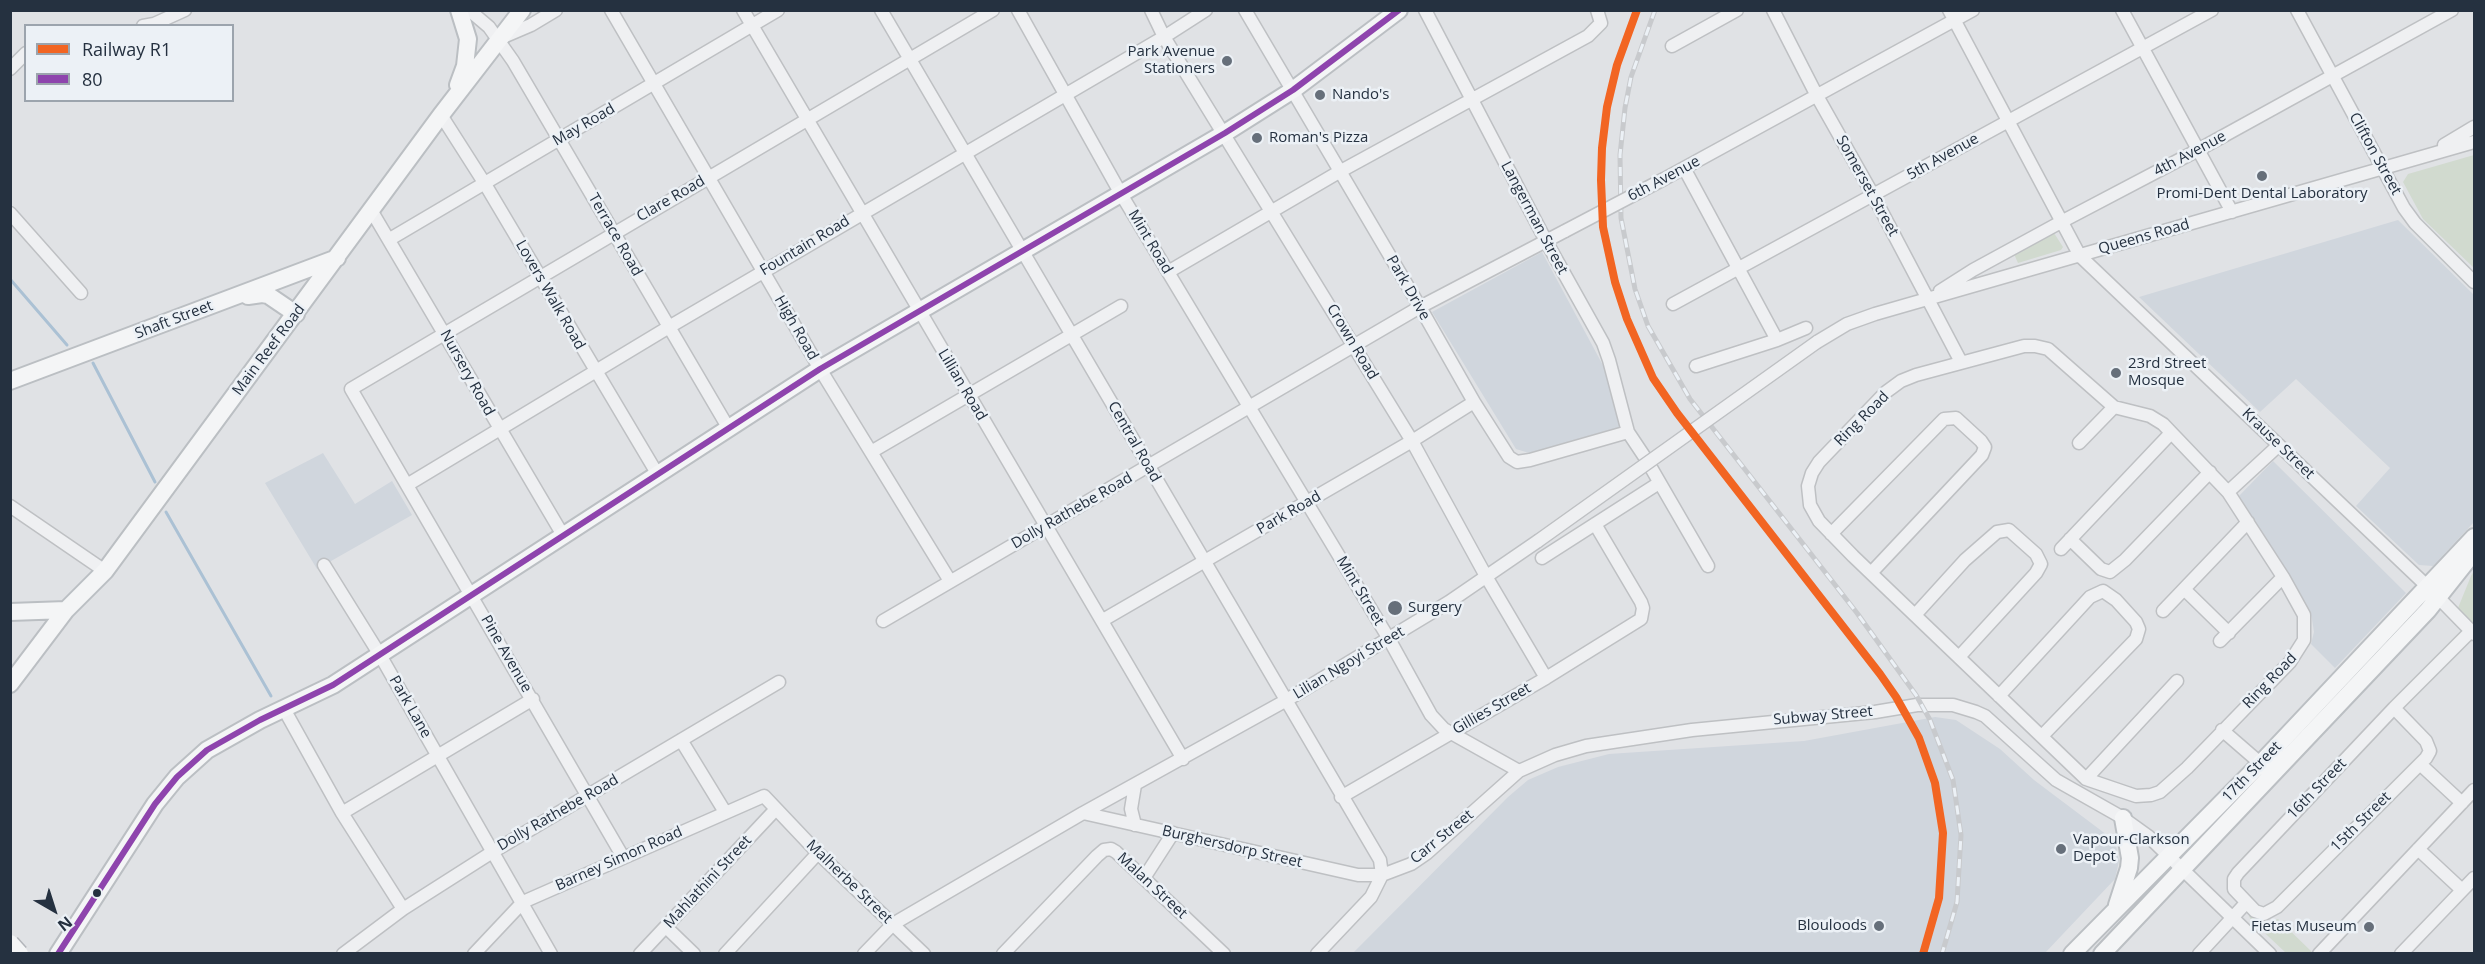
<!DOCTYPE html>
<style>
body{margin:0}
#map{position:relative;width:2485px;height:964px;overflow:hidden;background:#e0e2e5;font-family:"Open Sans",sans-serif}
canvas{display:block}
.frame{position:absolute;inset:0;border:12px solid #253140;pointer-events:none}
.legend{position:absolute;left:24px;top:24px;width:210px;height:78px;box-sizing:border-box;background:#ecf1f6;border:2px solid #9ca4ad;margin:0;padding:8px 10px;list-style:none;font-size:18px;color:#253140}
.legend li{display:flex;align-items:center;gap:12px;height:30px}
.legend b{width:30px;border:2px solid #9ca4ad}
.north{position:absolute;left:24px;top:880px;width:60px;height:60px;-webkit-text-stroke:4px #ecf1f6;paint-order:stroke;rotate:141deg;font-size:16px;font-weight:700;line-height:24px;text-align:center;color:#253140}
.north::after{content:'';display:block;margin:auto;width:21px;height:27px;background:#253140;clip-path:polygon(50% 0,100% 100%,50% 72%,0 100%)}
</style>
<div id="map">
<canvas width="2485" height="964"></canvas>
<div class="frame"></div>
<ul class="legend">
<li><b style="height:8px;background:#f26522"></b>Railway R1</li>
<li><b style="height:8px;background:#8e44ad"></b>80</li>
</ul>
<div class="north">N</div>
</div>
<script>
const ctx = document.querySelector('canvas').getContext('2d');
ctx.lineJoin = 'round';
function fillPath(path, color) { ctx.fillStyle = color; ctx.fill(path, 'evenodd'); }
const toPath = rows => new Path2D(rows.map(r => 'M' + r).join(''));
function strokePath(path, color, width, dash) { ctx.strokeStyle = color; ctx.lineWidth = width; ctx.lineCap = dash ? 'butt' : 'round'; ctx.setLineDash(dash || []); ctx.stroke(path); }
function drawText(font, color, halo, rows, align = 'center') {
  ctx.font = font + ' "Open Sans",sans-serif'; ctx.lineWidth = 5; ctx.setLineDash([]); ctx.textBaseline = 'middle'; ctx.strokeStyle = halo; ctx.fillStyle = color; for (const [text, x, y, turn = 0] of rows) {
    ctx.save(); ctx.translate(x, y); ctx.rotate((+turn || 0) * Math.PI / 180); ctx.textAlign = isNaN(turn) ? turn : align; if (halo) ctx.strokeText(text, 0, 0); ctx.fillText(text, 0, 0); ctx.restore();
  }
}
fillPath(toPath([
 [2398,220,2474,295,2474,522,2433,566,2419,565,2356,506,2390,468,2296,379,2260,412,2139,297],
 [1542,252,1606,371,1620,427,1529,453,1516,449,1432,312],
 [323,453,355,504,392,481,412,515,317,569,265,483],
 [2273,461,2406,593,2335,668,2311,644,2314,632,2311,613,2239,496],
 [1935,717,1956,720,2000,749,2034,780,2115,841,2119,861,2115,879,2045,953,1353,953,1508,797,1528,780,1558,767,1609,754,1804,741]
]), '#d0d6dd');
fillPath(toPath([
 [2474,155,2474,268,2423,219,2403,182,2408,174],
 [2054,233,2063,247,2061,250,2018,263,2014,254],
 [2474,571,2474,624,2458,608,2471,576],
 [2252,914,2266,923,2278,919,2312,952,2311,953,2286,953,2251,920,2249,916]
]), '#d1dacf');
strokePath(toPath([
 [10,279,67,345],
 [93,363,155,482],
 [166,512,271,696]
]), '#abc1d4', 3);
const minor = toPath([
 [469,10,489,27,513,61,729,429],
 [611,10,820,369,950,581],
 [743,10,1183,759],
 [881,10,1380,860,1382,875,1371,897,1317,954],
 [1018,10,1121,194,1389,639,1431,715,1444,729,1519,771],
 [1151,10,1164,37,1412,441,1487,578,1546,678],
 [1245,10,1420,307,1474,402,1509,457,1517,462,1530,460,1628,432],
 [1425,10,1546,241,1603,343,1609,360,1628,432,1646,459,1708,566],
 [1773,10,1817,96,1873,195,1961,362],
 [1949,10,2080,256,2429,588,2474,634],
 [2122,10,2232,212],
 [2297,10,2404,208,2415,223,2474,282],
 [143,26,154,24,185,10],
 [503,37,531,25,556,10],
 [1672,46,1737,10],
 [10,69,26,53],
 [441,115,485,184,658,475],
 [2444,145,2474,127],
 [1684,168,1777,340],
 [1664,179,1973,10],
 [371,210,564,537],
 [10,213,81,293],
 [390,239,778,10],
 [1168,272,1339,172,1588,36,1601,23,1597,10],
 [1940,291,1973,270,2061,222,2198,150,2452,10],
 [1673,304,2212,10],
 [1817,342,1847,324,1875,314,2474,142],
 [2024,346,2035,346,2048,349,2114,407,2150,416,2163,424,2228,492,2283,577,2304,615,2304,640,2290,662,2187,768,2160,792,2151,795,2136,796,2086,779,1853,556,1819,521,1810,505,1808,486,1812,473,1819,462,1886,392,1901,381,1916,375,2024,346],
 [1696,366,1777,340,1806,328],
 [2079,443,2114,407],
 [871,452,1121,306],
 [407,485,669,327,1164,37,1206,10],
 [2228,492,2279,445],
 [10,506,105,571],
 [1831,534,1944,419,1956,418,1981,441,1985,447,1982,455,1871,573],
 [2070,539,2101,569,2110,572,2125,560,2210,472],
 [2061,549,2171,433],
 [1542,558,1659,483],
 [324,565,380,655,551,954],
 [2184,589,2229,633],
 [2163,611,2248,522],
 [1915,615,1965,560,1997,532,2009,530,2036,554,2041,564,2036,573,1959,657],
 [1103,620,1412,441,1474,402],
 [883,621,1420,307,1565,231],
 [2220,641,2283,577],
 [1999,696,2090,597,2103,591,2116,600,2136,622,2139,629,2136,639,2042,736],
 [2394,708,2426,741,2430,751,2426,758,2277,907,2264,914,2255,911,2234,889,2234,879,2238,873,2394,708,2471,631],
 [284,709,342,813,403,909],
 [2222,730,2267,769],
 [681,740,725,812],
 [2420,764,2462,803],
 [2086,779,2177,681],
 [1135,785,1131,809,1135,825],
 [1341,797,1546,678,1641,619,1643,608,1641,602,1595,524],
 [342,813,533,699],
 [1083,813,1358,875,1382,875,1411,864,1427,853,1519,771,1555,755,1586,746,1692,730,1875,712,1917,705,1953,705,1976,712,1985,716,2056,780,2123,818,2148,836,2270,954],
 [2418,849,2462,890],
 [623,857,351,389,993,10],
 [1144,878,1173,833],
 [666,927,694,954],
 [343,954,403,909,494,851,779,682],
 [474,954,523,902,764,796,818,853,924,954],
 [640,954,776,809],
 [725,954,818,853],
 [864,954,893,924,1083,813,1285,701,1449,602,1538,541],
 [1003,954,1097,856,1104,850,1111,849,1116,852,1224,954],
 [2199,954,2246,903],
 [2319,954,2474,790],
 [2401,954,2474,878]
]);
const major = toPath([
 [458,85,465,66,468,39,459,10],
 [248,296,262,294,268,295,296,314],
 [10,381,337,258],
 [10,612,66,610],
 [10,684,66,610,105,571,441,115,522,10],
 [2117,905,2129,868,2130,858,2123,818],
 [58,954,155,804,177,777,207,750,260,720,333,685,820,369,1225,133,1293,90,1399,10],
 [2072,954,2261,763,2474,537],
 [2102,954,2428,610,2474,552]
]);
strokePath(minor, '#bec0c3', 15);
strokePath(major, '#bbbfc3', 20);
strokePath(minor, '#eff0f2', 12);
strokePath(major, '#f4f5f6', 16);
const rail = toPath([
 [1637,10,1617,65,1607,107,1602,148,1601,180,1603,227,1615,282,1627,319,1653,378,1677,413,1880,674,1896,697,1919,738,1935,783,1943,833,1939,898,1923,954],
 [1655,10,1631,77,1625,108,1620,155,1621,218,1635,289,1648,326,1690,399,1857,613,1916,695,1930,720,1953,780,1961,835,1957,902,1942,954]
]);
strokePath(rail, '#c8cacd', 5);
strokePath(rail, '#ecf1f6', 3, [9]);
const minorBridge = toPath([
 [1565,231,1664,179],
 [1538,541,1817,342]
]);
const highwayBridge = toPath([
 [10,944,19,954]
]);
strokePath(minorBridge, '#bec0c3', 15, []);
strokePath(highwayBridge, '#b2b5ba', 21, []);
strokePath(minorBridge, '#eff0f2', 12);
strokePath(highwayBridge, '#f4f5f6', 18);
strokePath(toPath([
 [58,954,155,804,177,777,207,750,260,720,333,685,820,369,1225,133,1293,90,1399,10]
]), '#8e44ad', 6);
strokePath(toPath([
 [1637,10,1617,65,1607,107,1602,148,1601,180,1603,227,1615,282,1627,319,1653,378,1677,413,1880,674,1896,697,1919,738,1935,783,1943,833,1939,898,1923,954]
]), '#f26522', 8);
for (const [x, y, r, color] of [
 [1227,61,6,"#666f7a"],
 [1320,95,6,"#666f7a"],
 [1257,138,6,"#666f7a"],
 [2262,176,6,"#666f7a"],
 [2116,373,6,"#666f7a"],
 [1395,608,8,"#666f7a"],
 [2061,849,6,"#666f7a"],
 [97,893,5,"#253140"],
 [1879,926,6,"#666f7a"],
 [2369,927,6,"#666f7a"]
]) { const dot = new Path2D(); dot.arc(x, y, r, 0, 2 * Math.PI); ctx.fillStyle = color; ctx.fill(dot); strokePath(dot, '#ecf1f6', 2); }
drawText('15px', '#253140', '#ecf1f6', [
 ["Park Avenue",1215,52,"right"],
 ["Stationers",1215,69,"right"],
 ["Nando's",1332,95],
 ["Roman's Pizza",1269,138],
 ["Promi-Dent Dental Laboratory",2262,194,"center"],
 ["23rd Street",2128,364],
 ["Mosque",2128,381],
 ["Surgery",1408,608],
 ["Vapour-Clarkson",2073,840],
 ["Depot",2073,857],
 ["Blouloods",1867,926,"right"],
 ["Fietas Museum",2357,927,"right"]
], 'left');
drawText('15px', '#253140', '#ecf1f6', [
 ["May Road",584,125,-30],
 ["4th Avenue",2190,154,-28],
 ["Clifton Street",2375,154,61],
 ["5th Avenue",1943,157,-29],
 ["6th Avenue",1664,179,-28],
 ["Somerset Street",1867,186,61],
 ["Clare Road",671,199,-30],
 ["Langerman Street",1534,218,62],
 ["Terrace Road",615,235,60],
 ["Queens Road",2144,237,-16],
 ["Mint Road",1150,242,59],
 ["Fountain Road",805,246,-31],
 ["Park Drive",1408,288,60],
 ["Lovers Walk Road",550,295,60],
 ["Shaft Street",174,320,-21],
 ["High Road",796,328,60],
 ["Crown Road",1352,342,59],
 ["Main Reef Road",269,350,-53],
 ["Nursery Road",467,373,61],
 ["Lillian Road",962,385,59],
 ["Ring Road",1862,419,-45],
 ["Central Road",1134,442,60],
 ["Krause Street",2278,444,44],
 ["Dolly Rathebe Road",1072,511,-30],
 ["Park Road",1289,513,-30],
 ["Mint Street",1360,591,59],
 ["Pine Avenue",506,654,60],
 ["Lilian Ngoyi Street",1349,663,-31],
 ["Ring Road",2270,681,-46],
 ["Park Lane",410,707,60],
 ["Gillies Street",1492,709,-30],
 ["Subway Street",1823,716,-5],
 ["17th Street",2252,772,-46],
 ["16th Street",2317,789,-46],
 ["Dolly Rathebe Road",558,813,-30],
 ["15th Street",2361,822,-45],
 ["Carr Street",1442,837,-39],
 ["Burghersdorp Street",1232,847,13],
 ["Barney Simon Road",619,859,-24],
 ["Mahlathini Street",708,882,-47],
 ["Malherbe Street",849,882,44],
 ["Malan Street",1152,886,43]
]);
</script>
